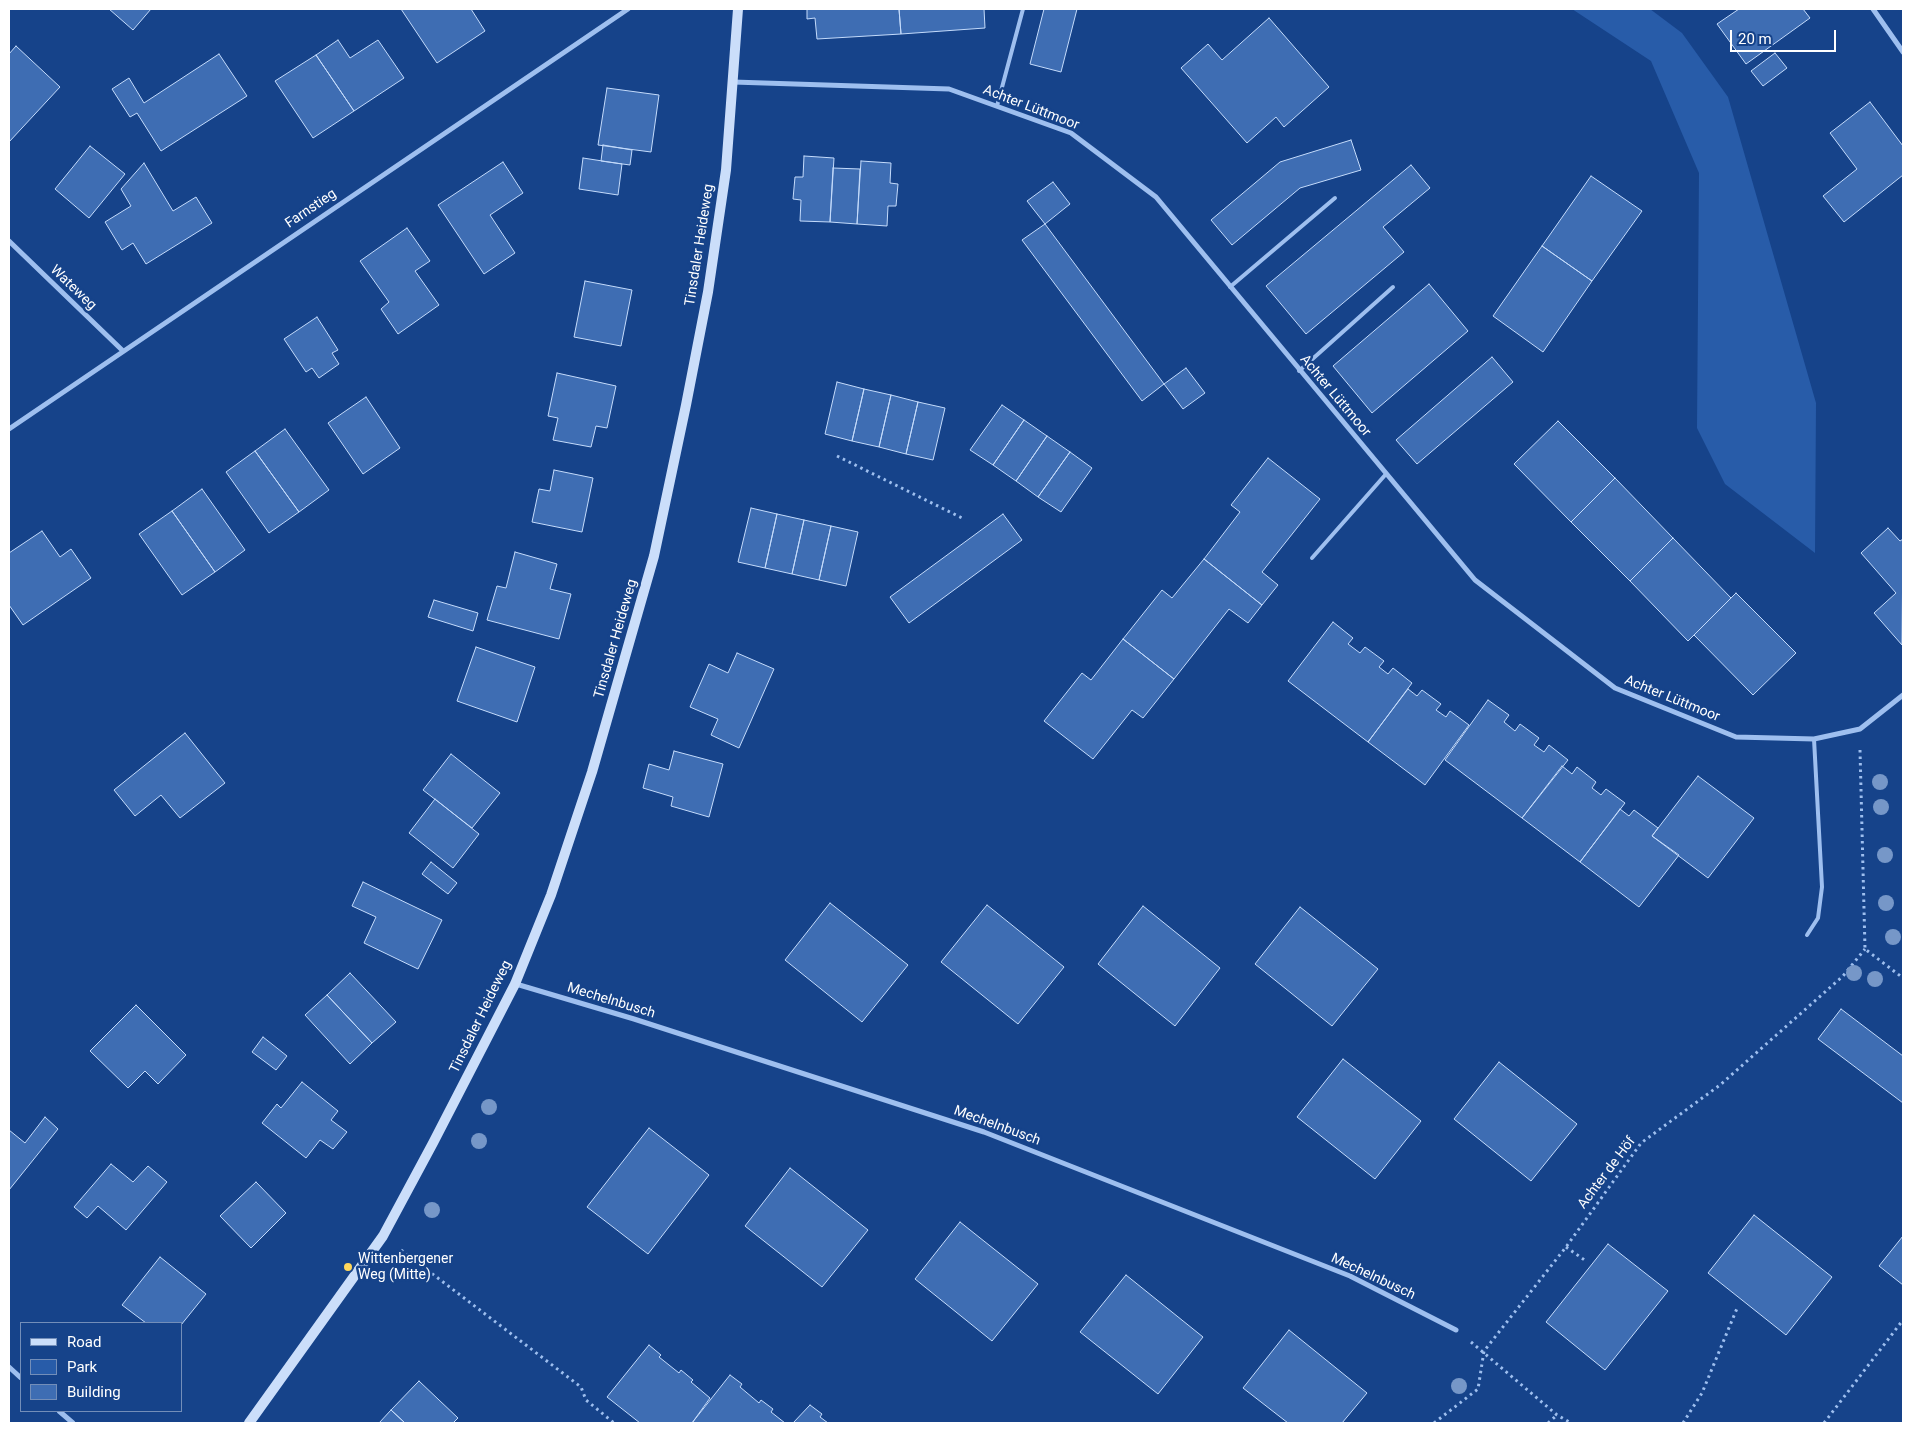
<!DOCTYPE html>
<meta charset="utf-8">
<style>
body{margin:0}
#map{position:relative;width:1912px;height:1432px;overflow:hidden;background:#16438a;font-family:Roboto,sans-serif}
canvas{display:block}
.frame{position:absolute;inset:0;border:10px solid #fff;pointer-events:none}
.legend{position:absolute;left:20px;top:1322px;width:162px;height:90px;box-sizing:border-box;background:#16438a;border:1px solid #738eb9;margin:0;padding:6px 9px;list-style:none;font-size:15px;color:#fff}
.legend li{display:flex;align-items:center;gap:10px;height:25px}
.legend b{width:25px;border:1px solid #738eb9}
.scale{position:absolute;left:1730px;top:30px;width:106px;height:22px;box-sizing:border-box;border:2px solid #fff;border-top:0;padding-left:6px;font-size:15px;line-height:18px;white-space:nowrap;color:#fff;-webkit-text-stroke:4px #16438a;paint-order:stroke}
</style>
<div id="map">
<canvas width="1912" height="1432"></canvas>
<div class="frame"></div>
<ul class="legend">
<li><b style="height:6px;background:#cbdefa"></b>Road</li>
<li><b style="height:14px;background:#285ca9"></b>Park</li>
<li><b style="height:14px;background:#3e6db3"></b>Building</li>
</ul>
<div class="scale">20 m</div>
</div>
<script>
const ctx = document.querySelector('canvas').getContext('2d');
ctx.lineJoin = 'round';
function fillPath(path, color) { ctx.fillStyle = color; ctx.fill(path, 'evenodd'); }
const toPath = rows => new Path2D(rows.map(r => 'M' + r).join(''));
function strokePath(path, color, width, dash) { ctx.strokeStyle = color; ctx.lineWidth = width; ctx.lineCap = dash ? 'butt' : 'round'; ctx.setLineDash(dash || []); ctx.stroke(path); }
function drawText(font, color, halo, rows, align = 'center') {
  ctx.font = font + ' Roboto,sans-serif'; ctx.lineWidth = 5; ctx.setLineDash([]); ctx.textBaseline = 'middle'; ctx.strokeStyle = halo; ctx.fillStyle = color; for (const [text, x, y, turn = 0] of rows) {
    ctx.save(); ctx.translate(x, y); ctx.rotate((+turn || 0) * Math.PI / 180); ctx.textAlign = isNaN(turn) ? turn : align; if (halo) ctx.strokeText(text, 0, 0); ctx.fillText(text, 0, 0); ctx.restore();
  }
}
fillPath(toPath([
 [1572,9,1650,9,1682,33,1728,97,1816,403,1815,553,1725,484,1697,428,1699,173,1651,61]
]), '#285ca9');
const building = toPath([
 [109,9,151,9,133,30,109,9],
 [401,9,471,9,485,31,437,63,401,9],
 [807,9,899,9,901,34,817,39,815,18,807,19,807,9],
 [899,9,984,9,985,28,901,34,899,9],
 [1044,9,1077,9,1061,72,1030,64,1044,9],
 [1739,9,1803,9,1810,18,1746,64,1717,24,1739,9],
 [1269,18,1329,87,1284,127,1276,117,1247,143,1181,68,1208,44,1222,60,1269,18],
 [338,40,350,58,378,40,404,78,354,111,316,55,338,40],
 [16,46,60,87,9,142,9,54,16,46],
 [1775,53,1787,68,1763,86,1751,71,1775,53],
 [219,54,247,96,161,151,137,113,130,117,112,89,129,78,144,103,219,54],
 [316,55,354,111,313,138,275,81,316,55],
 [607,88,659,95,651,152,598,145,607,88],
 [1870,102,1903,146,1903,175,1844,222,1823,196,1857,169,1830,133,1870,102],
 [1351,140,1361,170,1300,188,1232,245,1211,220,1280,162,1351,140],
 [603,145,632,150,630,165,601,161,603,145],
 [90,146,125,174,89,218,55,189,90,146],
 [804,156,834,158,830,222,800,221,801,200,793,199,795,177,803,177,804,156],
 [583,158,622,164,618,195,579,189,583,158],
 [861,161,891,163,890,183,898,184,896,206,888,206,887,226,857,224,861,161],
 [503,162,523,193,490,215,515,253,484,274,438,205,503,162],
 [144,163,173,211,196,197,212,223,146,264,133,243,122,250,105,222,131,206,121,189,144,163],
 [1411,165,1430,188,1383,227,1404,252,1306,334,1266,286,1411,165],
 [833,168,860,169,857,224,830,222,833,168],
 [1591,176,1642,211,1592,281,1542,246,1591,176],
 [1053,182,1070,204,1045,224,1027,201,1053,182],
 [1045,224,1164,384,1142,401,1022,240,1045,224],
 [407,228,430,261,415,271,439,305,398,334,381,309,389,302,360,261,407,228],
 [1542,246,1592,281,1543,352,1493,316,1542,246],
 [585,281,632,290,621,346,574,337,585,281],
 [1429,284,1468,331,1372,413,1333,366,1429,284],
 [317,317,338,350,332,353,339,364,319,378,312,368,306,372,284,339,317,317],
 [1492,357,1513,382,1417,464,1396,440,1492,357],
 [1186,368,1205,393,1183,409,1164,384,1186,368],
 [557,373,616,386,607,428,596,426,591,447,553,440,558,418,548,416,557,373],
 [837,382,864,389,852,441,825,434,837,382],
 [864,389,891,395,879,447,852,441,864,389],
 [891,395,918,402,906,454,879,447,891,395],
 [366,397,400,448,363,474,328,423,366,397],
 [918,402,945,408,933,460,906,454,918,402],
 [1002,405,1024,420,993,465,970,450,1002,405],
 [1024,420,1047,436,1016,481,993,465,1024,420],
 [1558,421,1615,478,1571,522,1514,464,1558,421],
 [285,429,329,490,299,512,255,451,285,429],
 [1047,436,1070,452,1038,497,1016,481,1047,436],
 [255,451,299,512,269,533,226,472,255,451],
 [1070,452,1092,468,1061,512,1038,497,1070,452],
 [1268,458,1320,499,1262,572,1278,585,1262,605,1204,559,1240,512,1231,505,1268,458],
 [554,470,593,478,582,532,532,522,539,489,550,491,554,470],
 [1615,478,1673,538,1630,581,1571,522,1615,478],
 [202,489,245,550,215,572,172,511,202,489],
 [751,508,777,514,765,568,738,562,751,508],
 [172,511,215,572,182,595,139,534,172,511],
 [777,514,804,520,792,574,765,568,777,514],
 [1003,514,1022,540,909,623,890,597,1003,514],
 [804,520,831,526,819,580,792,574,804,520],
 [831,526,858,532,846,586,819,580,831,526],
 [1888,528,1900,541,1903,539,1902,645,1874,613,1896,593,1861,553,1888,528],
 [42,531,60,557,71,549,91,578,23,625,9,605,9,553,42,531],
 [1673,538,1731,598,1688,641,1630,581,1673,538],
 [515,552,557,564,550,589,571,594,559,639,487,620,497,586,506,588,515,552],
 [1204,559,1262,605,1248,623,1229,609,1174,679,1123,639,1162,590,1172,598,1204,559],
 [1736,593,1796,653,1753,695,1694,635,1736,593],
 [434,600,478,613,473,631,428,617,434,600],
 [1333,622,1353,638,1348,644,1360,653,1365,647,1384,661,1379,667,1388,674,1393,668,1412,683,1368,742,1288,681,1333,622],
 [1123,639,1174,679,1143,718,1132,710,1093,759,1044,721,1082,673,1091,680,1123,639],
 [476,647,535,667,517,722,457,701,476,647],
 [737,653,774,669,739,748,711,735,718,719,690,707,709,664,728,673,737,653],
 [1408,689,1417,696,1422,690,1441,704,1436,710,1446,717,1450,711,1469,725,1425,785,1368,742,1408,689],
 [1488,700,1509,715,1504,722,1515,731,1520,724,1539,738,1534,745,1544,752,1549,745,1568,760,1522,818,1445,760,1488,700],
 [185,733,225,783,180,818,161,795,135,816,114,790,185,733],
 [674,751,723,764,709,817,671,806,673,797,643,788,649,764,669,770,674,751],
 [451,754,500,793,472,828,423,790,451,754],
 [1562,766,1572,774,1577,767,1596,782,1592,788,1601,795,1606,789,1625,803,1580,862,1522,818,1562,766],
 [1698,776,1754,818,1708,878,1652,836,1698,776],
 [435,799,479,834,453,868,409,833,435,799],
 [1620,809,1629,816,1634,810,1658,828,1652,836,1679,855,1639,907,1580,862,1620,809],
 [431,862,457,883,448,894,422,874,431,862],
 [363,882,442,920,418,969,364,943,376,917,352,906,363,882],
 [830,903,908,965,862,1022,785,960,830,903],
 [987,905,1064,967,1018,1024,941,962,987,905],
 [1143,906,1220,968,1175,1026,1098,964,1143,906],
 [1300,907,1378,969,1332,1026,1255,964,1300,907],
 [350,973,396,1022,372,1043,327,995,350,973],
 [327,995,372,1043,350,1064,305,1015,327,995],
 [136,1005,186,1055,158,1084,145,1071,128,1088,90,1051,136,1005],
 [1841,1009,1903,1056,1903,1103,1818,1039,1841,1009],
 [263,1037,287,1056,276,1070,252,1052,263,1037],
 [1343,1059,1421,1121,1375,1179,1297,1117,1343,1059],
 [1499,1062,1577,1124,1531,1181,1454,1119,1499,1062],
 [302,1082,338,1111,331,1120,347,1132,333,1149,320,1140,306,1158,262,1123,277,1104,281,1108,302,1082],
 [45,1117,58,1129,9,1190,9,1130,25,1143,45,1117],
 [649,1128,709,1175,648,1254,587,1207,649,1128],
 [111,1164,133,1182,148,1166,167,1182,126,1230,98,1206,87,1218,74,1207,111,1164],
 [790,1168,868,1230,822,1287,745,1226,790,1168],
 [256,1182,286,1213,251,1248,220,1216,256,1182],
 [1754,1215,1832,1277,1786,1335,1708,1273,1754,1215],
 [960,1222,1038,1284,992,1341,915,1279,960,1222],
 [1903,1236,1903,1285,1879,1266,1903,1236],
 [1608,1244,1668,1291,1605,1370,1546,1322,1608,1244],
 [160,1257,206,1294,181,1325,181,1323,146,1323,122,1305,160,1257],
 [1126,1275,1203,1337,1158,1394,1080,1332,1126,1275],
 [1289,1330,1367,1393,1342,1423,1288,1423,1243,1388,1289,1330],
 [649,1345,661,1355,659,1357,679,1373,681,1370,693,1380,691,1382,710,1398,692,1423,640,1423,607,1397,649,1345],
 [730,1375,742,1384,740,1387,759,1403,761,1400,773,1409,771,1412,785,1423,692,1423,730,1375],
 [419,1381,458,1418,453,1423,405,1423,391,1410,419,1381],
 [810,1405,822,1414,820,1417,828,1423,793,1423,810,1405],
 [391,1410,405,1423,379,1423,391,1410]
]);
fillPath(building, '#3e6db3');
strokePath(building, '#c4dbfb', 1);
strokePath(toPath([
 [837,456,964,519],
 [1860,750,1865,949,1903,978],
 [1566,1247,1586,1261],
 [401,1250,581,1387,586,1400,614,1423],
 [1471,1342,1557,1415,1571,1423],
 [1434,1423,1478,1389,1484,1351,1566,1247,1641,1143,1720,1085,1843,976,1865,949],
 [1548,1423,1557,1415],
 [1683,1423,1702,1393,1738,1306],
 [1824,1423,1903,1320]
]), '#9ebfef', 3, [2.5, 4]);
strokePath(toPath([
 [997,106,1023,9],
 [1230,287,1335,198],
 [1299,371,1393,287],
 [1312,558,1386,474],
 [1807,935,1818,918,1822,887,1814,739]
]), '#9ebfef', 4);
strokePath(toPath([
 [1873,9,1903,52],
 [733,82,949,89,1071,133,1156,197,1475,580,1615,688,1736,737,1814,739,1860,729,1903,695],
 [9,241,122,350],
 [9,429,628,9],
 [516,984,634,1019,984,1132,1350,1276,1456,1330],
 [9,1367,21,1378],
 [59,1411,73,1423]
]), '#9ebfef', 5);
strokePath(toPath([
 [249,1423,383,1236,433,1143,515,984,551,895,592,772,654,556,686,405,708,292,726,170,738,9]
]), '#cbdefa', 10);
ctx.fillStyle = '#7697c8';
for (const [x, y] of [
 [1880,782],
 [1881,807],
 [1885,855],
 [1886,903],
 [1893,937],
 [1854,973],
 [1875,979],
 [489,1107],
 [479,1141],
 [432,1210],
 [1459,1386]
]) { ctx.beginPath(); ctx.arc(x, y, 8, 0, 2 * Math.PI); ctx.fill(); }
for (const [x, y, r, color] of [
 [348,1267,5,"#ffd75c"]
]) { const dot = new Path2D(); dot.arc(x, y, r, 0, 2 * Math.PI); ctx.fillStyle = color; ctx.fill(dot); strokePath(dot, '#16438a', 2); }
drawText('14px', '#fff', '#16438a', [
 ["Achter Lüttmoor",1031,108,21],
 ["Farnstieg",311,209,-34],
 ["Tinsdaler Heideweg",700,245,-81],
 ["Wateweg",73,288,44],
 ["Achter Lüttmoor",1335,396,50],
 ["Tinsdaler Heideweg",616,639,-74],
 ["Achter Lüttmoor",1672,699,22],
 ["Mechelnbusch",611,1001,17],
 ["Tinsdaler Heideweg",481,1017,-64],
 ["Mechelnbusch",997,1126,20],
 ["Achter de Höf",1607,1173,-53],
 ["Mechelnbusch",1373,1277,25]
]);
drawText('14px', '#fff', '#16438a', [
 ["Wittenbergener",358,1259],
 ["Weg (Mitte)",358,1275]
], 'left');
</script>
